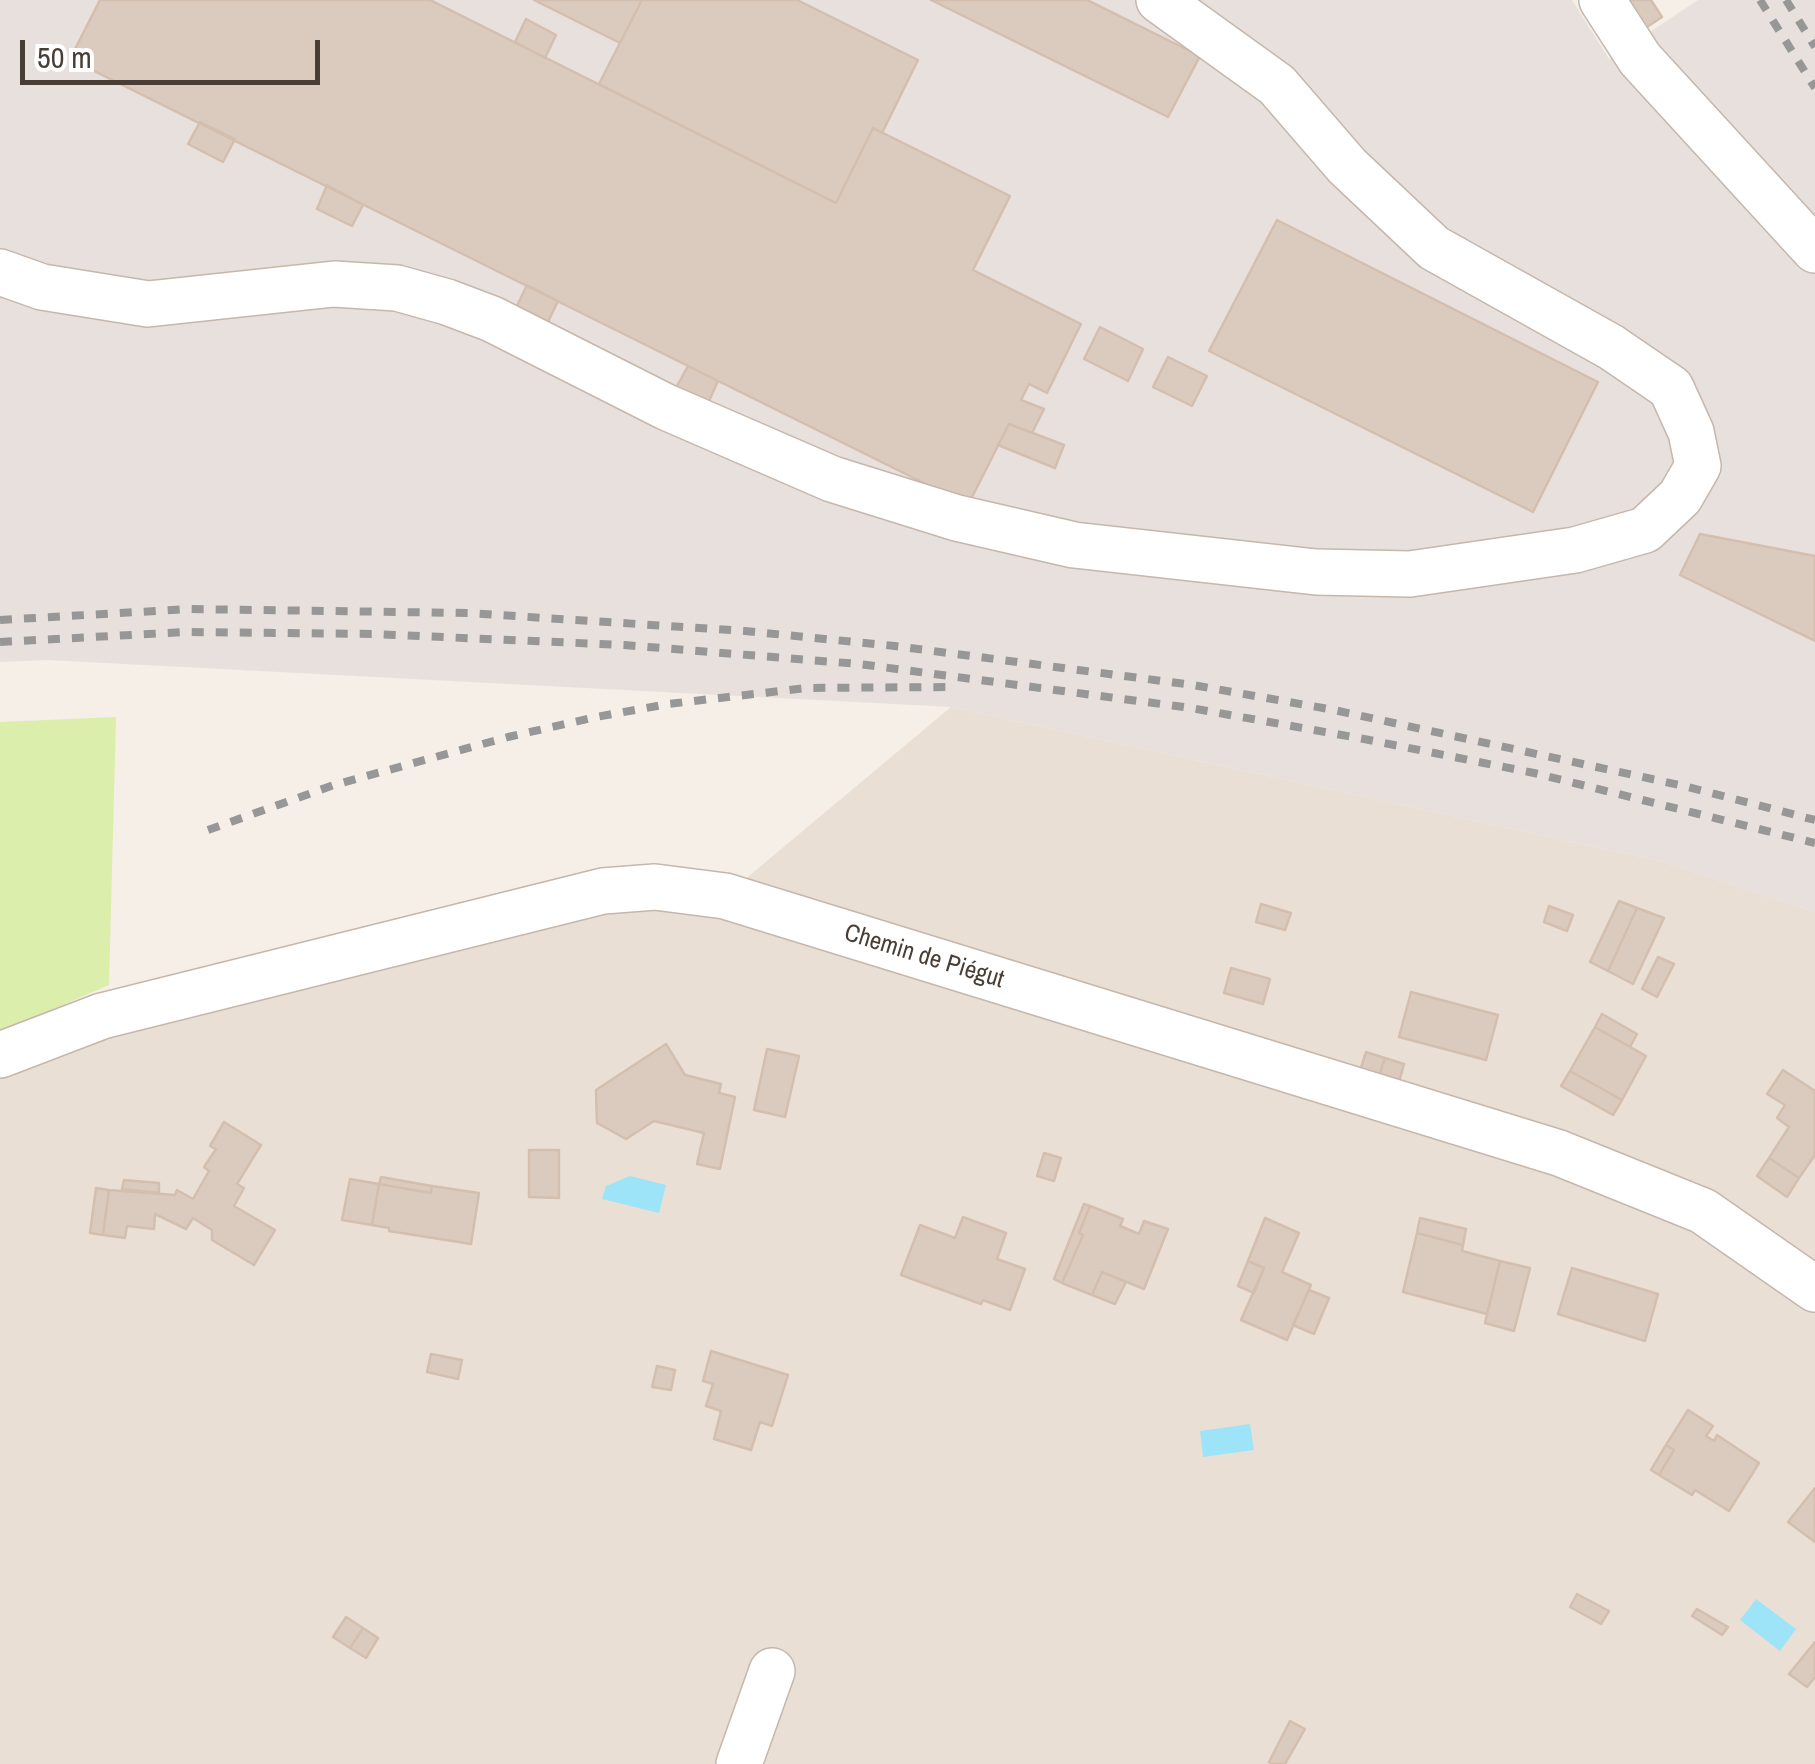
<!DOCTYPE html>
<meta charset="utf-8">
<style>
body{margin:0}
#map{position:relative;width:1815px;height:1764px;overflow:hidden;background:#f5efe7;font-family:"Archivo Narrow",sans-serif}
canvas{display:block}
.scale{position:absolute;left:20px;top:40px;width:300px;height:45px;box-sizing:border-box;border:5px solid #493e35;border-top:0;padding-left:12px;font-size:30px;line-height:35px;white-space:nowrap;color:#493e35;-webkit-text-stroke:8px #fff;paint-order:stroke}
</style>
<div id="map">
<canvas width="1815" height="1764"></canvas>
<div class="scale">50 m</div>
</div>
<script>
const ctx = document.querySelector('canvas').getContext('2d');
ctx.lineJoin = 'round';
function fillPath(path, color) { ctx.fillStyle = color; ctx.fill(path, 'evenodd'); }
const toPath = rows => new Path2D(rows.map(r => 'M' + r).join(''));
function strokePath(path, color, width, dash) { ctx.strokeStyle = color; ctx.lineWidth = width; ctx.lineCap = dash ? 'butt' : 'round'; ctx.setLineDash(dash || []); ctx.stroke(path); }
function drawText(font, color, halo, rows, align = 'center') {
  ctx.font = font + ' "Archivo Narrow",sans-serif'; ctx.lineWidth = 8; ctx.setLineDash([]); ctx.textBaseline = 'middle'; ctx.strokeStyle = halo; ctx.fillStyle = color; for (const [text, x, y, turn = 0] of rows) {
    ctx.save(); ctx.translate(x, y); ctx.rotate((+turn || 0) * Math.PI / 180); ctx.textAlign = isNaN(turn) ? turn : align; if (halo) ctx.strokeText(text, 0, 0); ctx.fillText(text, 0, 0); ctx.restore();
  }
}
fillPath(toPath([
 [951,707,1660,861,1815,912,1815,1764,0,1764,0,1055,603,891,725,896]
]), '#eadfd5');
fillPath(toPath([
 [0,0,1572,0,1609,59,1698,0,1815,0,1815,912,1660,861,951,707,48,660,0,662]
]), '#e8e0dc');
fillPath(toPath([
 [116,717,109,985,0,1032,0,722]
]), '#dceeac');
fillPath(toPath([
 [630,1176,666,1185,659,1213,602,1199,606,1186],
 [1250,1424,1254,1450,1203,1457,1200,1431],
 [1756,1599,1796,1629,1780,1651,1740,1620]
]), '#9ee4f8');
const building = toPath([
 [100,0,430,0,836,203,873,128,1010,196,973,270,1081,324,1047,393,1029,384,1021,400,1044,409,1032,433,1009,424,968,505,70,59,100,0],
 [534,0,642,0,620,43,534,0],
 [642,0,797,0,918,60,882,133,873,128,836,203,599,84,642,0],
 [931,0,1087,0,1200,56,1168,117,931,0],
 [1624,0,1651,0,1662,17,1644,29,1624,0],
 [526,19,556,35,545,58,515,42,526,19],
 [200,122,235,139,223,162,188,144,200,122],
 [327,185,363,205,352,226,317,209,327,185],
 [1277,220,1598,382,1533,512,1209,351,1277,220],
 [527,285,558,301,547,324,516,308,527,285],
 [1100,327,1143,349,1128,381,1084,359,1100,327],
 [1168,357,1207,376,1192,406,1153,387,1168,357],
 [688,366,718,381,708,403,676,388,688,366],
 [1009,424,1064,445,1055,468,998,445,1009,424],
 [1700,534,1815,556,1815,641,1680,575,1700,534],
 [1619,901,1637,908,1608,971,1590,962,1619,901],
 [1261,904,1291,913,1285,930,1256,922,1261,904],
 [1549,906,1573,915,1567,931,1544,922,1549,906],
 [1637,908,1664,918,1633,984,1608,971,1637,908],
 [1658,957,1674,964,1657,997,1642,989,1658,957],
 [1231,968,1270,979,1263,1004,1224,993,1231,968],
 [1411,992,1498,1015,1486,1060,1399,1037,1411,992],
 [1602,1014,1637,1034,1630,1047,1595,1027,1602,1014],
 [1595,1027,1646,1056,1622,1100,1570,1071,1595,1027],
 [666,1044,685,1075,721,1084,719,1093,735,1097,720,1169,697,1164,704,1133,654,1121,626,1139,597,1123,596,1090,666,1044],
 [767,1049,799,1056,785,1117,754,1110,767,1049],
 [1366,1052,1385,1058,1379,1076,1360,1071,1366,1052],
 [1385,1058,1404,1064,1399,1082,1379,1076,1385,1058],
 [1783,1070,1815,1091,1815,1155,1799,1178,1769,1158,1789,1127,1777,1118,1785,1105,1767,1094,1783,1070],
 [1570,1071,1622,1100,1613,1115,1561,1086,1570,1071],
 [224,1122,261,1145,237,1184,244,1188,234,1206,275,1230,254,1265,212,1240,212,1230,193,1218,186,1229,155,1214,154,1229,127,1226,125,1238,103,1235,109,1190,175,1195,177,1190,193,1199,209,1171,204,1167,216,1149,210,1146,224,1122],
 [529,1150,559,1150,559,1198,529,1197,529,1150],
 [1044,1153,1061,1158,1054,1181,1037,1176,1044,1153],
 [1769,1158,1799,1178,1787,1197,1757,1176,1769,1158],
 [381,1177,432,1186,431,1193,379,1184,381,1177],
 [350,1179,379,1184,372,1225,342,1220,350,1179],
 [124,1180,159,1183,159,1193,122,1189,124,1180],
 [379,1184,431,1193,432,1186,479,1193,471,1244,389,1231,389,1228,372,1225,379,1184],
 [96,1188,109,1190,103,1235,90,1233,96,1188],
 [1084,1204,1090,1206,1079,1233,1083,1235,1062,1283,1054,1279,1084,1204],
 [1090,1206,1123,1219,1120,1226,1139,1234,1144,1221,1168,1229,1144,1289,1102,1272,1092,1295,1062,1283,1083,1235,1079,1233,1090,1206],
 [963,1217,1006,1233,997,1259,1025,1269,1010,1310,983,1300,981,1304,901,1275,920,1225,955,1238,963,1217],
 [1265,1218,1299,1233,1282,1272,1311,1285,1287,1340,1241,1320,1264,1268,1248,1261,1265,1218],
 [1420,1218,1466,1229,1463,1245,1417,1233,1420,1218],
 [1417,1233,1463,1245,1462,1251,1500,1261,1487,1314,1403,1292,1417,1233],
 [1248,1261,1264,1268,1254,1293,1238,1286,1248,1261],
 [1500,1261,1530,1268,1514,1331,1485,1323,1500,1261],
 [1572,1268,1658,1294,1645,1341,1558,1314,1572,1268],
 [1102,1272,1126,1282,1115,1304,1092,1295,1102,1272],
 [1309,1290,1329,1298,1314,1334,1293,1325,1309,1290],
 [711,1351,788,1375,772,1426,760,1422,751,1450,714,1439,721,1411,706,1406,713,1384,703,1381,711,1351],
 [431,1354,462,1360,458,1379,427,1372,431,1354],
 [657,1366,675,1370,671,1390,652,1387,657,1366],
 [1688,1410,1713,1426,1706,1436,1714,1441,1717,1435,1759,1463,1729,1511,1695,1490,1692,1495,1659,1475,1674,1450,1666,1445,1688,1410],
 [1666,1445,1674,1450,1659,1475,1651,1470,1666,1445],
 [1815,1488,1815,1542,1788,1522,1815,1488],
 [1577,1594,1609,1611,1601,1624,1570,1607,1577,1594],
 [1697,1609,1728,1627,1722,1635,1692,1616,1697,1609],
 [346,1617,363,1628,350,1648,333,1637,346,1617],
 [363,1628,378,1638,366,1658,350,1648,363,1628],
 [1815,1642,1815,1677,1807,1687,1789,1674,1815,1642],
 [1290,1721,1305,1729,1285,1764,1273,1764,1269,1762,1290,1721]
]);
fillPath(building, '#dbcbbe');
strokePath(building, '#d4beae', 2.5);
const minor = toPath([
 [1602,0,1640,59,1815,250],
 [0,272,42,287,148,304,334,284,397,288,447,302,492,319,666,407,832,479,957,518,1074,545,1316,572,1410,574,1575,550,1645,530,1680,497,1698,466,1691,432,1671,388,1611,347,1434,248,1347,166,1277,85,1159,0],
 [0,1055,102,1016,603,891,655,887,725,896,1559,1153,1703,1211,1815,1289],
 [739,1764,772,1671]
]);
strokePath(minor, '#c5b7ac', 48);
strokePath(minor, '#fff', 45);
strokePath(toPath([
 [1760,0,1815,88],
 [1786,0,1815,47],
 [0,620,189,609,468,613,745,631,895,646,1193,685,1334,710,1684,786,1815,820],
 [0,642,186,632,373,634,624,645,859,664,1191,708,1364,739,1534,773,1815,843],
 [208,830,334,785,508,737,596,717,668,704,806,688,952,687]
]), '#979797', 8, [12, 12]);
drawText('25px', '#493e35', '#fff', [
 ["Chemin de Piégut",924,957,17]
]);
</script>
